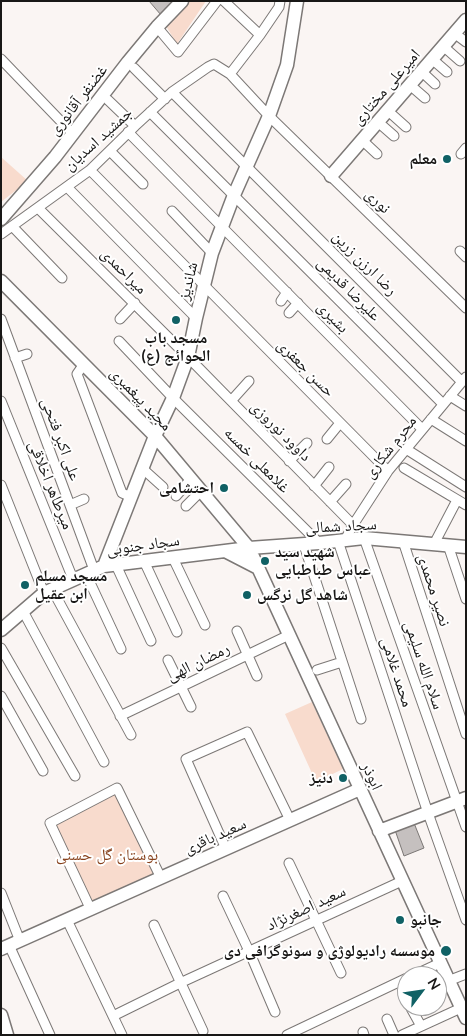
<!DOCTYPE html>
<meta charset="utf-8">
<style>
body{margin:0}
#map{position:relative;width:467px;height:1036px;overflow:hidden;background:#faf5f3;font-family:Lato,sans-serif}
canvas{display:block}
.frame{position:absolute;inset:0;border:2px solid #181716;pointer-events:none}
.north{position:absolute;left:397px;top:966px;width:50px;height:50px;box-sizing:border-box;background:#fff;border:1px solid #a3a2a2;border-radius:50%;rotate:59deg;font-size:14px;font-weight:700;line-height:20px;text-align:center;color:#181716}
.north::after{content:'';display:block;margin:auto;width:18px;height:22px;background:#106165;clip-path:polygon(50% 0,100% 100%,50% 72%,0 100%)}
</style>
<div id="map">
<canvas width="467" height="1036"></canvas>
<div class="frame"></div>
<div class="north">N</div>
</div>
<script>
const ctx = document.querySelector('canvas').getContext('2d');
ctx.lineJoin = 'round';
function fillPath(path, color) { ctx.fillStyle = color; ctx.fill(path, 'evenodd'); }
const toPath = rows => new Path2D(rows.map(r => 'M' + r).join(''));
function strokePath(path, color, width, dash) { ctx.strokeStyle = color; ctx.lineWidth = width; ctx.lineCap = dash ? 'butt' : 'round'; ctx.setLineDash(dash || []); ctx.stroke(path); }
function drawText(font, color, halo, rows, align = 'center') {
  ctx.font = font + ' Lato,"Noto Naskh Arabic",sans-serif'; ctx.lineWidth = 4; ctx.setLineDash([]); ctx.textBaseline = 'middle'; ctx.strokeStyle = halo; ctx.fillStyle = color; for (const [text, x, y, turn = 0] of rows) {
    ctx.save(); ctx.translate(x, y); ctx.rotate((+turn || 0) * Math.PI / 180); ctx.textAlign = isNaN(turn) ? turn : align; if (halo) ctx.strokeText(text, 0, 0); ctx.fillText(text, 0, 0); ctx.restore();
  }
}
fillPath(toPath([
 [188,1,206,1,177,44,166,26],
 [1,157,28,181,1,202],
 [312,702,343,769,316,782,285,714],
 [117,792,158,877,92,907,53,824]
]), '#f8dbcd');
const building = toPath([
 [149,1,177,1,161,15,149,1],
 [414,823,424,848,404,856,395,830,414,823]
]);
fillPath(building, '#c5c0bf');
strokePath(building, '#7a7674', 1);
const street = toPath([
 [224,1,260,35],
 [157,27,178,52,217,1],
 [454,33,466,42],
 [443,46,460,61],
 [1,59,73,134],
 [432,59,447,72],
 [134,68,165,99],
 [421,71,435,84],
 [230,74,260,35,279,7,280,1],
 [410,85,425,98],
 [172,92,462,382],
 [108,100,135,126],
 [387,110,406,127],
 [150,112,443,404],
 [378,122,394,136],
 [128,132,422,429],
 [362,140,377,154],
 [110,151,143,184],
 [461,154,466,148],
 [90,170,388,471],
 [67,187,196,318],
 [38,208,186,355,353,525],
 [172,211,212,253],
 [12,226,62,278],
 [1,234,90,170,135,126,172,92,208,67,214,64,230,74,269,116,466,308],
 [460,251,466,257],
 [281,301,287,292],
 [289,313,298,303],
 [1,319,94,570],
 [120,319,135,303],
 [119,341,173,398,319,543],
 [15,358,27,354],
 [84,364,77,374,122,493,131,497],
 [450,396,466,406],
 [1,401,73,579],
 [231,401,249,381],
 [431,419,466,441],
 [327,439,340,423],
 [406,449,466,487],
 [289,461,307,443],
 [404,468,466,505],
 [143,469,163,487],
 [1,485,44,593],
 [314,486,329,467],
 [176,496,191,479],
 [330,502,346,484],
 [70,505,84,499],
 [186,506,201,491],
 [364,538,466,827],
 [345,540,353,525,388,471,466,377],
 [338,541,428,813,466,920],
 [403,541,466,734],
 [434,544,457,500],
 [304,545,361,719],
 [448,545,466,599],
 [173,558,205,625],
 [144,561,177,632],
 [116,565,151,641],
 [86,574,121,649],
 [52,589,131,735],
 [23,611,104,762],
 [237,631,257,676],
 [1,648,75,776],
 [168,660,191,707],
 [317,670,342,662],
 [1,696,43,771],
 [120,716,289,635],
 [226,849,186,759,247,732,290,820],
 [289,863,341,973],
 [1,893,20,941],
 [223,896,249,951,275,1012],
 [91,910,50,823,117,788,161,878],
 [67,920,122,1035],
 [154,925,203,1031],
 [9,945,50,1035],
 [412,976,440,963],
 [448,981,466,974],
 [411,1008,421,1026],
 [113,1016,180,983,402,881],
 [387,1019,394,1035],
 [363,1032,364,1035],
 [287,1035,407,978],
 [402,1035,461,1008]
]);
const secondary = toPath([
 [331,176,466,20],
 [1,219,55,157,128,62,157,27,182,1],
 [1,281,155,436,249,548,466,1018],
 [225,551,258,568],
 [104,566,155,436,173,398,188,357,196,318,212,253,234,195,269,116,287,65,297,1],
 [1,630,44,593,104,566,249,548,319,543,364,538,466,547],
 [379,831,466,798],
 [1,949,360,789],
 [1,1015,7,1035]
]);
strokePath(street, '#7c7876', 11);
strokePath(secondary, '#7c7876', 15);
strokePath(street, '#fff', 9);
strokePath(secondary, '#fff', 12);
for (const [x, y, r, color] of [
 [447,159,5,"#106165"],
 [176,320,5,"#106165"],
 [224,488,5,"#106165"],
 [265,561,5,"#106165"],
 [25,585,5,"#106165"],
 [247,595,5,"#106165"],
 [343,778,5,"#106165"],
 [400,920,5,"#106165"],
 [446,951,6,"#106165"]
]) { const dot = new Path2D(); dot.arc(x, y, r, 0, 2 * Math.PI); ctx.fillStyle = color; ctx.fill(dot); strokePath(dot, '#fff', 2); }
drawText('16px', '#181716', '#fff', [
 ["امیرعلی مختاری",386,87,-49],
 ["غضنفر آقانوری",78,100,-52],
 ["جمشید اسدیان",98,139,-42],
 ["نوری",378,201,44],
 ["رضا ارزن زرین",365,263,45],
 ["میراحمدی",124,271,45],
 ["شاندیز",188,281,-76],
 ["علیرضا قدیمی",349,289,45],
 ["بشیری",333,317,45],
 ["حسن جعفری",306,368,45],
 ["مجید پیغمبری",141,399,46],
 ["داوود نوروزی",281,431,45],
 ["علی اکبر فتحی",61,439,70],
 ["محرم شکاری",390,447,-52],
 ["غلامعلی خمسه",257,460,45],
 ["میرطاهر اخلاقی",51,485,68],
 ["سجاد شمالی",341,526,-3],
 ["سجاد جنوبی",143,545,-8],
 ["نصیر محمدی",434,590,72],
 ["رمضان الهی",198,662,-26],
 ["سلام الله سلیمی",424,665,71],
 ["محمد غلامی",397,672,72],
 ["ابوذر",372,776,65],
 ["سعید باقری",215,836,-24],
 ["سعید اصغرنژاد",306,908,-25]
]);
drawText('bold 16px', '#181716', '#fff', [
 ["معلم",437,159],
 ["مسجد باب",176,338,"center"],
 ["الحوائج (ع)",176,356,"center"],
 ["احتشامی",214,488],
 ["شهید سید",275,552,"left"],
 ["عباس طباطبایی",275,570,"left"],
 ["مسجد مسلم",35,576,"left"],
 ["ابن عقیل",35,594,"left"],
 ["شاهد گل نرگس",257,595,"left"],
 ["دنیز",333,778],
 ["جانبو",410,920,"left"],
 ["موسسه رادیولوژی و سونوگرافی دی",435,951]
], 'right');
drawText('16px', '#87411c', '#fff', [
 ["بوستان گل حسنی",107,855]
]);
</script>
